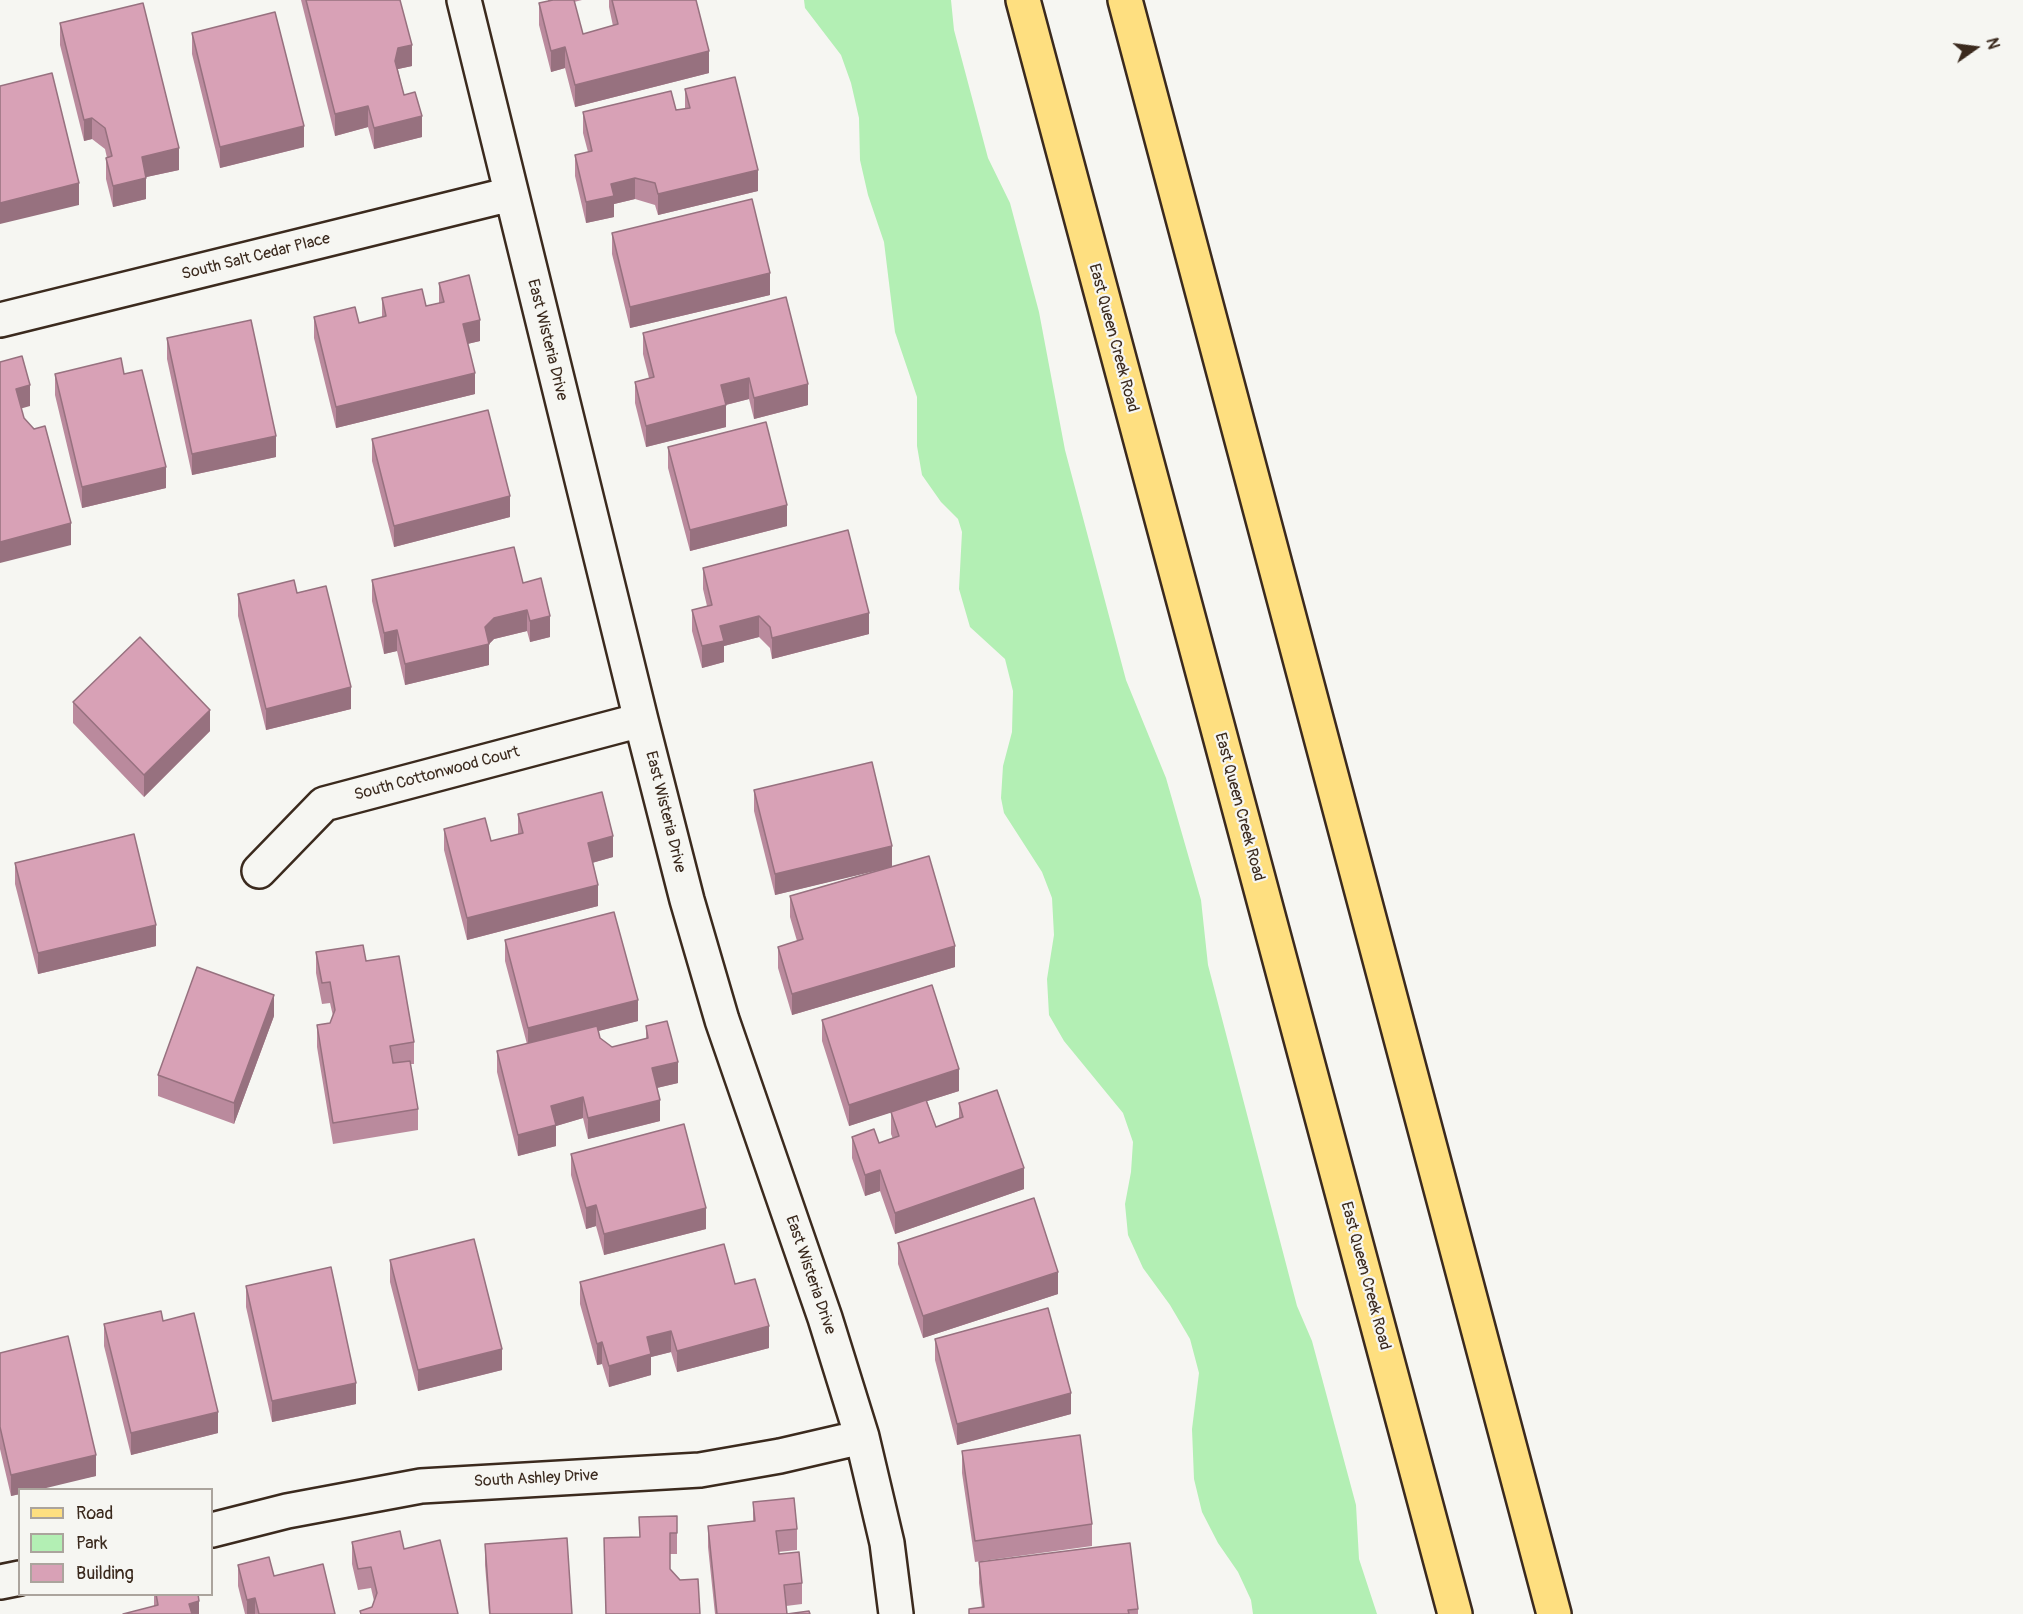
<!DOCTYPE html>
<style>
body{margin:0}
#map{position:relative;width:2023px;height:1614px;overflow:hidden;background:#f6f6f2;font-family:Pangolin,sans-serif}
canvas{display:block}
.legend{position:absolute;left:18px;top:1488px;width:195px;height:108px;box-sizing:border-box;background:#f6f6f2;border:2px solid #aba49d;margin:0;padding:8px 10px;list-style:none;font-size:18px;color:#3b2a1e}
.legend li{display:flex;align-items:center;gap:12px;height:30px}
.legend b{width:30px;border:2px solid #aba49d}
.north{position:absolute;left:1945px;top:18px;width:60px;height:60px;-webkit-text-stroke:4px #f6f6f2;paint-order:stroke;rotate:76deg;font-size:16px;font-weight:700;line-height:24px;text-align:center;color:#3b2a1e}
.north::after{content:'';display:block;margin:auto;width:21px;height:27px;background:#3b2a1e;clip-path:polygon(50% 0,100% 100%,50% 72%,0 100%)}
</style>
<div id="map">
<canvas width="2023" height="1614"></canvas>
<ul class="legend">
<li><b style="height:8px;background:#fedf80"></b>Road</li>
<li><b style="height:16px;background:#b3efb4"></b>Park</li>
<li><b style="height:16px;background:#d8a1b6"></b>Building</li>
</ul>
<div class="north">N</div>
</div>
<script>
const ctx = document.querySelector('canvas').getContext('2d');
ctx.lineJoin = 'round';
function fillPath(path, color) { ctx.fillStyle = color; ctx.fill(path, 'evenodd'); }
const toPath = rows => new Path2D(rows.map(r => 'M' + r).join(''));
function strokePath(path, color, width, dash) { ctx.strokeStyle = color; ctx.lineWidth = width; ctx.lineCap = dash ? 'butt' : 'round'; ctx.setLineDash(dash || []); ctx.stroke(path); }
function drawText(font, color, halo, rows, align = 'center') {
  ctx.font = font + ' Pangolin,sans-serif'; ctx.lineWidth = 4.5; ctx.setLineDash([]); ctx.textBaseline = 'middle'; ctx.strokeStyle = halo; ctx.fillStyle = color; for (const [text, x, y, turn = 0] of rows) {
    ctx.save(); ctx.translate(x, y); ctx.rotate((+turn || 0) * Math.PI / 180); ctx.textAlign = isNaN(turn) ? turn : align; if (halo) ctx.strokeText(text, 0, 0); ctx.fillText(text, 0, 0); ctx.restore();
  }
}
fillPath(toPath([
 [804,0,951,0,954,30,988,158,1010,203,1039,312,1065,450,1126,680,1166,778,1201,900,1208,965,1297,1306,1312,1341,1356,1505,1359,1559,1377,1614,1253,1614,1251,1600,1238,1572,1218,1543,1202,1512,1194,1479,1192,1429,1199,1373,1190,1339,1170,1305,1143,1268,1128,1235,1125,1204,1131,1172,1133,1142,1123,1113,1064,1041,1049,1015,1047,979,1054,935,1052,898,1042,872,1004,813,1001,798,1003,766,1012,732,1013,691,1005,659,970,627,959,589,962,532,958,519,941,502,922,475,917,446,917,397,895,332,884,242,868,195,860,160,859,118,851,83,841,55,805,8]
]), '#b3efb4');
const minor = toPath([
 [464,0,641,720,687,900,722,1020,825,1318,862,1437,887,1543,896,1614],
 [0,320,511,194],
 [259,871,324,804,641,720],
 [212,1530,287,1511,421,1486,700,1470,780,1456,862,1437],
 [0,1582,20,1578]
]);
const major = toPath([
 [1023,0,1455,1614],
 [1125,0,1554,1614]
]);
strokePath(minor, '#3b2a1e', 38);
strokePath(major, '#3b2a1e', 38);
strokePath(minor, '#f6f6f2', 33);
strokePath(major, '#fedf80', 33);
fillPath(toPath([
 [301,0,400,0,412,66,398,69,398,70,404,95,422,137,374,149,368,127,335,136],
 [548,0,582,0,574,2,583,34,613,26,609,7,609,0,696,0,709,73,575,107,565,68,551,72,539,25,539,3,548,1],
 [60,23,179,170,146,177,146,199,113,207,106,179,106,158,107,158,105,149,92,139,84,141,60,45],
 [192,33,304,147,220,168,192,54],
 [685,89,758,191,658,215,655,205,635,199,614,204,614,217,586,223,575,176,575,155,588,152,583,133,583,112,676,110,685,109],
 [612,233,770,295,630,328,612,254],
 [439,283,480,341,467,344,475,394,336,428,314,338,314,317,359,323,382,318,382,298,426,306,439,303],
 [643,333,808,405,754,419,749,399,726,405,726,427,646,447,635,403,635,382,649,378,643,354],
 [167,338,276,457,192,475,167,359],
 [55,374,124,374,166,488,82,508,55,395],
 [372,439,510,517,394,547,372,461],
 [668,447,787,526,690,551,668,468],
 [703,568,869,634,772,659,770,648,759,637,724,646,724,662,702,668,692,631,692,610,707,606,703,589],
 [372,580,523,583,550,637,530,642,527,631,494,639,489,644,489,665,405,685,397,651,384,654,372,601],
 [297,593,351,709,266,730,238,616,238,594],
 [73,702,210,731,144,797,73,723],
 [754,790,892,866,955,967,792,1015,778,968,778,947,797,941,790,917,790,896,885,868,775,895,754,811],
 [518,814,613,857,592,863,598,906,467,940,444,850,444,829,491,841,518,835],
 [15,863,156,946,38,974,15,884],
 [505,940,638,1021,598,1031,600,1038,612,1047,646,1039,646,1026,678,1083,657,1088,660,1121,588,1139,583,1118,556,1126,556,1146,518,1156,497,1072,497,1051,527,1044,505,961],
 [316,952,366,961,414,1042,414,1064,410,1064,418,1109,418,1130,333,1144,317,1047,317,1025,330,1023,333,1016,330,1003,322,1004,316,973],
 [274,1016,234,1124,158,1096,158,1075],
 [822,1020,959,1091,927,1101,936,1127,959,1119,959,1103,1024,1189,895,1234,880,1191,865,1196,852,1158,852,1137,879,1143,893,1139,891,1134,891,1112,849,1126,822,1041],
 [571,1154,706,1229,604,1255,596,1226,586,1229,571,1175],
 [898,1243,1058,1294,923,1338,898,1264],
 [390,1260,502,1370,418,1391,390,1282],
 [580,1282,735,1284,769,1348,677,1372,671,1352,651,1357,651,1375,609,1387,602,1364,597,1365,580,1304],
 [246,1286,356,1404,272,1422,246,1307],
 [163,1321,218,1433,131,1455,104,1346,104,1324],
 [935,1339,1071,1414,957,1445,935,1360],
 [0,1353,96,1476,20,1490,20,1494,11,1496,0,1449],
 [962,1451,1092,1524,1092,1546,975,1562,962,1473],
 [753,1502,797,1529,797,1550,778,1552,779,1554,802,1583,802,1604,786,1606,787,1614,810,1614,715,1614,708,1547,708,1526,753,1521],
 [677,1516,677,1554,670,1554,670,1569,700,1614,606,1614,604,1538,640,1537],
 [352,1542,404,1549,458,1614,360,1614,360,1611,372,1607,374,1601,371,1588,358,1590,352,1564],
 [485,1544,572,1614,489,1614,485,1565],
 [979,1562,1138,1609,1138,1614,969,1614,969,1609,982,1608,979,1583],
 [238,1565,274,1576,335,1614,245,1614,238,1586],
 [154,1594,198,1594,199,1614,154,1606]
]), '#ba8a9d');
fillPath(toPath([
 [412,45,412,66,398,69,395,82,395,61,398,48],
 [565,47,565,68,551,72,551,51],
 [709,51,709,73,575,107,575,85],
 [368,106,368,127,335,136,335,114],
 [422,116,422,137,374,149,374,128],
 [92,118,92,139,84,141,84,120],
 [304,126,304,147,220,168,220,147],
 [179,148,179,170,142,178,142,157],
 [758,170,758,191,658,215,658,194],
 [146,178,146,199,113,207,113,186],
 [635,178,635,199,614,204,614,217,586,223,586,202,611,184],
 [79,183,79,205,0,224,0,203],
 [770,273,770,295,630,328,630,307],
 [480,320,480,341,463,345,463,324],
 [475,373,475,394,336,428,336,407],
 [749,378,749,399,721,406,721,385],
 [808,384,808,405,754,419,754,398],
 [30,385,30,406,16,410,16,389],
 [726,405,726,427,646,447,646,426],
 [276,436,276,457,192,475,192,454],
 [166,467,166,488,82,508,82,487],
 [510,496,510,517,394,547,394,526],
 [787,505,787,526,690,551,690,530],
 [71,523,71,545,0,563,0,542],
 [527,610,527,631,494,639,489,644,489,665,405,685,405,664,485,627,494,618],
 [869,613,869,634,772,659,772,638],
 [550,616,550,637,530,642,530,621],
 [759,616,759,637,724,646,724,662,702,668,702,646,720,626],
 [397,630,397,651,384,654,384,633],
 [351,687,351,709,266,730,266,709],
 [210,710,210,731,144,797,144,775],
 [613,836,613,857,588,864,588,843],
 [892,846,892,867,775,895,775,874],
 [598,885,598,906,467,940,467,918],
 [156,925,156,946,38,974,38,953],
 [955,946,955,967,792,1015,792,994],
 [274,995,274,1016,234,1124,234,1103],
 [638,1000,638,1021,528,1049,528,1028],
 [678,1062,678,1083,652,1089,652,1068],
 [959,1069,959,1091,849,1126,849,1105],
 [583,1097,583,1118,556,1126,556,1146,518,1156,518,1135,551,1106],
 [660,1100,660,1121,588,1139,588,1118],
 [1024,1168,1024,1189,895,1234,895,1213],
 [880,1170,880,1191,865,1196,865,1175],
 [596,1205,596,1226,586,1229,586,1208],
 [706,1208,706,1229,604,1255,604,1234],
 [1058,1272,1058,1294,923,1338,923,1316],
 [769,1326,769,1348,677,1372,677,1351],
 [671,1331,671,1352,651,1357,651,1375,609,1387,609,1366,647,1337],
 [602,1342,602,1364,597,1365,597,1344],
 [502,1349,502,1370,418,1391,418,1370],
 [356,1383,356,1404,272,1422,272,1401],
 [1071,1393,1071,1414,957,1445,957,1424],
 [218,1412,218,1433,131,1455,131,1433],
 [96,1455,96,1476,38,1490,20,1490,20,1494,11,1496,11,1475],
 [255,1598,255,1614,247,1614,247,1600],
 [199,1601,199,1614,189,1614,189,1604]
]), '#97717f');
const building = toPath([
 [306,0,400,0,412,45,398,48,395,61,404,95,415,92,422,116,374,128,368,106,335,114,306,0],
 [553,0,574,0,583,34,618,24,612,0,696,0,709,51,575,85,565,47,551,51,539,3,553,0],
 [143,3,179,148,142,157,146,178,113,186,106,158,112,156,105,128,92,118,84,120,60,23,143,3],
 [275,12,304,126,220,147,192,33,275,12],
 [52,73,79,183,0,203,0,86,52,73],
 [735,77,758,170,658,194,655,183,635,178,611,184,614,196,586,202,575,155,592,151,583,112,671,91,676,110,690,108,685,89,735,77],
 [752,199,770,273,630,307,612,233,752,199],
 [469,275,480,320,463,324,475,373,336,407,314,317,355,307,359,323,386,316,382,298,422,289,426,306,444,302,439,283,469,275],
 [786,297,808,384,754,398,749,378,721,385,726,405,646,426,635,382,654,377,643,333,786,297],
 [251,320,276,436,192,454,167,338,251,320],
 [22,356,30,385,16,389,24,418,34,429,45,426,71,523,0,542,0,362,22,356],
 [121,358,124,374,142,370,166,467,82,487,55,374,121,358],
 [488,410,510,496,394,526,372,439,488,410],
 [766,422,787,505,690,530,668,447,766,422],
 [848,530,869,613,772,638,770,627,759,616,720,626,724,641,702,646,692,610,712,605,703,568,848,530],
 [514,547,523,583,541,578,550,616,530,621,527,610,494,618,485,627,489,644,405,664,397,630,384,633,372,580,514,547],
 [294,580,297,593,326,586,351,687,266,709,238,594,294,580],
 [140,637,210,710,144,775,73,702,140,637],
 [872,762,892,846,775,874,754,790,872,762],
 [602,792,613,836,588,843,598,885,467,918,444,829,485,818,491,841,523,833,518,814,602,792],
 [134,834,156,925,38,953,15,863,134,834],
 [929,856,955,946,792,994,778,947,803,939,790,896,929,856],
 [614,912,638,1000,528,1028,505,940,614,912],
 [363,945,366,961,399,956,414,1042,390,1046,393,1063,410,1061,418,1109,333,1123,317,1025,330,1023,335,1010,330,982,322,983,316,952,363,945],
 [197,967,274,995,234,1103,158,1075,197,967],
 [932,985,959,1069,849,1105,822,1020,932,985],
 [667,1021,678,1062,652,1068,660,1100,588,1118,583,1097,551,1106,556,1125,518,1135,497,1051,597,1026,600,1038,612,1047,648,1038,646,1026,667,1021],
 [997,1090,1024,1168,895,1213,880,1170,865,1175,852,1137,874,1129,879,1143,899,1136,891,1112,926,1100,936,1127,963,1117,959,1103,997,1090],
 [684,1124,706,1208,604,1234,596,1205,586,1208,571,1154,684,1124],
 [1034,1198,1058,1272,923,1316,898,1243,1034,1198],
 [474,1239,502,1349,418,1370,390,1260,474,1239],
 [724,1244,735,1284,755,1279,769,1326,677,1351,671,1331,647,1337,651,1354,609,1366,602,1342,597,1344,580,1282,724,1244],
 [331,1267,356,1383,272,1401,246,1286,331,1267],
 [1048,1308,1071,1393,957,1424,935,1339,1048,1308],
 [161,1311,163,1321,194,1313,218,1412,131,1433,104,1324,161,1311],
 [68,1336,96,1455,11,1475,0,1427,0,1353,68,1336],
 [1080,1435,1092,1524,975,1541,962,1451,1080,1435],
 [794,1498,797,1529,776,1531,779,1554,799,1552,802,1583,784,1585,787,1614,809,1611,810,1614,717,1614,708,1526,755,1521,753,1502,794,1498],
 [677,1516,677,1533,670,1533,670,1569,680,1580,698,1579,700,1614,606,1614,604,1538,640,1537,639,1517,677,1516],
 [400,1531,404,1549,440,1540,458,1614,361,1614,360,1611,372,1607,377,1593,371,1567,358,1569,352,1542,400,1531],
 [567,1538,572,1614,490,1614,485,1544,567,1538],
 [1130,1543,1138,1609,1128,1610,1129,1614,969,1614,969,1609,984,1607,979,1562,1130,1543],
 [269,1557,274,1576,323,1564,335,1614,259,1614,255,1598,247,1600,238,1565,269,1557],
 [156,1594,198,1594,199,1601,189,1604,192,1614,123,1614,158,1605,156,1594]
]);
fillPath(building, '#d8a1b6');
strokePath(building, '#97717f', 1.5);
drawText('16px', '#3b2a1e', '#f6f6f2', [
 ["South Salt Cedar Place",256,257,-14],
 ["East Queen Creek Road",1113,338,75],
 ["East Wisteria Drive",547,340,76],
 ["South Cottonwood Court",437,774,-15],
 ["East Queen Creek Road",1239,807,75],
 ["East Wisteria Drive",665,812,76],
 ["East Wisteria Drive",810,1275,71],
 ["East Queen Creek Road",1365,1276,75],
 ["South Ashley Drive",536,1479,-3]
]);
</script>
